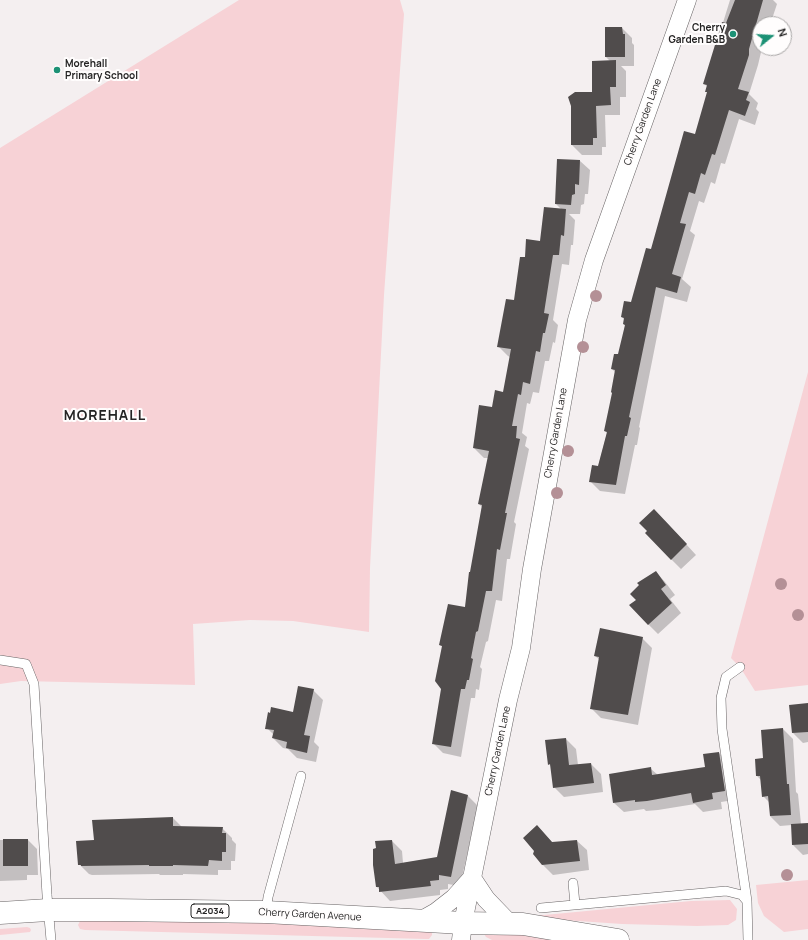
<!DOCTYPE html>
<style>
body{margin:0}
#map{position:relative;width:808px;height:940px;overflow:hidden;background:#f4eff0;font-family:Manrope,sans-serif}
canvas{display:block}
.north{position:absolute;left:752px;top:16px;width:40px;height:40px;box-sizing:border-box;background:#fffdfd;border:1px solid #a8a6a6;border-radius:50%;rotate:72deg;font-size:11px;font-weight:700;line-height:16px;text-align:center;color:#252424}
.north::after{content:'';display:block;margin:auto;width:14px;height:18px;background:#1c9175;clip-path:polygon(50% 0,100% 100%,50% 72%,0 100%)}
</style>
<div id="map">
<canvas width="808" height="940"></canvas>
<div class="north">N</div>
</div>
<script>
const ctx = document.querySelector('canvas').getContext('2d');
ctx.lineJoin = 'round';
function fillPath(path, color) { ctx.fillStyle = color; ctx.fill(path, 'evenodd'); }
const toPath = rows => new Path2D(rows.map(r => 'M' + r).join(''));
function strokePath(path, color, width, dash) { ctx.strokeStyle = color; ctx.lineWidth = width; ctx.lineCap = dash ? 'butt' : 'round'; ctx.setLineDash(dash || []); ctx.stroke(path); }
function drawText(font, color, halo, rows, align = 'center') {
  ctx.font = font + ' Manrope,sans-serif'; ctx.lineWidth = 4; ctx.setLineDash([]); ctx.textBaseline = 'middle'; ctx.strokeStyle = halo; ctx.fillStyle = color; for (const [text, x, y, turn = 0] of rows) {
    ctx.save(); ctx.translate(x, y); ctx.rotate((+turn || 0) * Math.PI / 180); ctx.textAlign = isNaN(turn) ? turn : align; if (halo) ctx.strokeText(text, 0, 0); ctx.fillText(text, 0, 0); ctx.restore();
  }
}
fillPath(toPath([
 [239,0,400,0,404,14,384,295,370,568,369,632,293,621,250,620,193,624,195,685,21,681,0,684,0,148],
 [808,372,808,685,755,691,740,667,731,658],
 [808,880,808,929,784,932,764,916,758,903,756,885],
 [730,900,737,909,736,920,728,925,697,926,622,924,534,918,534,916,691,901],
 [81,919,248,921,432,931,432,935,429,939,426,939,85,930,80,929,78,925],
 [27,927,30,928,31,930,30,932,0,935,0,929],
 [491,930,554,940,492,940,486,937,484,934]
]), '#f7d2d6');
fillPath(toPath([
 [730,0,773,0,777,4,771,22,769,22,769,24,760,24,760,48,762,48,758,65,749,94,758,103,756,109,759,112,755,125,739,119,725,164,721,163,715,184,711,182,704,203,699,201,690,231,695,235,682,279,691,287,687,302,665,296,639,427,640,428,637,445,635,445,625,494,600,491,590,481,598,467,607,433,605,431,613,393,616,373,612,369,619,356,625,326,624,324,625,320,622,317,631,304,696,135,708,93,708,87,704,84],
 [622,28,632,38,632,43,634,45,634,66,621,66,626,71,626,97,620,97,620,115,605,115,606,147,602,147,602,155,582,155,572,145,594,93,611,62,606,57],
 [580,161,590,170,588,194,585,194,584,204,581,205,580,214,569,214,575,220,573,245,571,245,569,265,562,264,553,320,558,325,555,343,553,342,549,361,545,361,539,393,533,392,530,404,527,403,522,433,527,437,525,446,529,449,514,522,516,524,510,559,507,559,502,601,496,600,488,641,486,642,480,667,482,669,479,690,476,689,475,698,471,698,461,757,443,753,433,743,442,689,443,647,440,645,465,608,482,507,479,504,488,458,484,458,474,448,492,408,504,393,510,357,508,356,498,346,515,301,526,258,541,242,562,210,556,204],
 [664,520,696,555,681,569,671,559],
 [656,572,665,582,675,595,670,599,681,613,658,634,648,624],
 [642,638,652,648,638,725,601,718,591,708,600,660,595,656],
 [313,690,323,700,314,742,319,747,316,762,297,758,288,749,283,748,273,738,274,735,267,728,294,713],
 [808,704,808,742,803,743,793,733,790,706],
 [783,729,793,739,796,792,798,794,801,824,808,824,808,854,803,855,793,845,792,825,780,826,770,816,770,803,763,796,761,780,757,776,764,759],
 [566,739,576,749,578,765,591,764,601,774,603,792,564,797,554,787,552,767,549,764],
 [719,753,729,763,734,800,721,802,722,809,703,812,695,804,658,810,646,811,644,809,624,812,614,803,651,769,658,775,706,768],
 [452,792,468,796,478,806,460,886,448,884,448,889,440,890,440,895,390,901,377,887,392,841,402,851,403,863,438,858],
 [173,818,182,827,222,828,232,838,232,840,236,844,235,861,231,861,231,870,218,870,218,875,183,874,183,875,160,875,159,874,92,875,89,874,79,864,95,841,94,821],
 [537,826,553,843,577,841,587,850,589,870,553,875,543,865],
 [0,840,28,840,37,849,38,875,27,875,27,880,0,881]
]), '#0003');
fillPath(toPath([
 [735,0,763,0,749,49,749,55,738,89,749,92,746,100,750,102,745,116,729,110,715,155,712,154,705,175,701,173,695,194,689,192,680,223,686,224,672,274,681,277,677,293,656,287,629,417,631,418,627,436,625,436,616,485,589,482,592,465,598,466,607,432,604,431,612,393,611,392,615,370,611,369,614,354,618,354,625,325,623,324,624,318,621,317,624,301,631,302,646,248,651,249,684,131,695,134,707,92,705,92,707,85,703,84,722,22,726,23],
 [605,27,622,27,623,34,625,34,625,57,605,57],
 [616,60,616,87,610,87,611,105,596,106,597,138,593,138,593,145,571,145,571,106,568,97,575,92,592,92,592,61],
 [557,159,580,160,579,185,575,184,575,194,572,195,571,205,555,204],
 [544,207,566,209,564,236,561,235,559,255,553,255,544,313,549,314,545,333,543,333,540,352,536,351,530,384,523,382,521,395,518,394,512,426,517,426,516,438,520,439,505,513,507,513,500,550,497,549,492,591,486,591,478,631,476,632,471,658,473,659,469,680,467,680,465,689,461,689,451,747,432,744,441,689,435,681,442,646,439,645,448,604,465,607,469,572,470,572,482,505,478,504,489,451,473,448,479,405,492,407,495,390,503,392,511,349,497,347,506,299,514,300,520,257,525,257,526,239,540,241],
 [654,509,687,544,671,560,645,533,647,531,639,523],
 [656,571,666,585,661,589,672,603,648,625,629,605,636,600,630,594,639,585,637,583],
 [600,628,643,637,628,715,590,709,599,657,594,656],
 [298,686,314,689,304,735,310,736,307,753,286,748,287,742,272,738,274,730,265,729,268,712,270,713,271,707,293,712],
 [808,703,808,732,792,733,789,705],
 [783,728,787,784,789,784,791,815,770,816,768,796,762,797,760,776,756,776,755,759,763,758,761,730],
 [566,738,569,765,591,763,594,783,553,788,550,764,548,765,545,740],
 [719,752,725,791,712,793,713,799,693,803,691,793,647,801,635,802,635,800,613,803,609,774,651,767,652,775,705,767,703,754],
 [451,790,468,795,451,877,439,875,439,880,430,881,431,886,379,892,379,887,376,887,373,865,373,849,376,848,375,841,392,840,395,864,437,857],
 [173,817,173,826,223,827,222,833,226,833,226,852,222,852,222,861,209,860,208,866,173,865,173,866,149,866,149,865,81,866,81,865,78,865,76,841,94,840,92,820],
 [808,823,808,844,792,845,791,824],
 [537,825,552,842,577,840,580,861,542,865,533,854,534,851,523,838],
 [3,839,28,839,28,866,3,866]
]), '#504c4c');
const service = toPath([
 [0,660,26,664,34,684,47,895,51,940],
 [740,667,726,677,721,698,722,729,747,901,748,940],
 [573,883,575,904],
 [541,908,726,891,742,895,747,901],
 [266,912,268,897,301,776]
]);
const minor = toPath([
 [472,878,486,899,510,924],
 [420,921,436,912,454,898,471,879],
 [461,940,463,923,472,878,508,700,521,648,532,569,577,320,594,260,687,0]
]);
const primary = toPath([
 [0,913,48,910,110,910,266,912,463,923,523,924,618,940]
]);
strokePath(service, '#686465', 10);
strokePath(minor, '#686465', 19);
strokePath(primary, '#686465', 23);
strokePath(service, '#fff', 9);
strokePath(minor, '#fff', 18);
strokePath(primary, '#fff', 22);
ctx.fillStyle = '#b49096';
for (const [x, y] of [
 [596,296],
 [583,347],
 [568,451],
 [557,493],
 [781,584],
 [798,615],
 [787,875]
]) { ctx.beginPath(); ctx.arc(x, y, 6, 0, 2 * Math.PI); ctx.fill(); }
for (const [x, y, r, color] of [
 [733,34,4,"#1c9175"],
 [57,70,4,"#1c9175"]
]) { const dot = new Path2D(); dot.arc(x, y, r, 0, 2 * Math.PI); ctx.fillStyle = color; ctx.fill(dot); strokePath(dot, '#fffdfd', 1.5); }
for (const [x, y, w] of [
 [210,911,38]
]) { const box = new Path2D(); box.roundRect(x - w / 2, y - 7, w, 14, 3); ctx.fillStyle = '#fffdfd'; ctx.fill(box); strokePath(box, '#252424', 1); }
drawText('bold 9px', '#252424', null, [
 ["A2034",210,911]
]);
drawText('bold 10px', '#252424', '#fffdfd', [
 ["Cherry",725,28],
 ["Garden B&B",725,40],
 ["Morehall",65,64,"left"],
 ["Primary School",65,76,"left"]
], 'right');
drawText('10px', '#252424', '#fffdfd', [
 ["Cherry Garden Lane",643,122,-70],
 ["Cherry Garden Lane",556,433,-80],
 ["Cherry Garden Lane",498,751,-78],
 ["Cherry Garden Avenue",310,915,3]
]);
ctx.letterSpacing = '1px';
drawText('bold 14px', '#252424', '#fffdfd', [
 ["MOREHALL",105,416]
]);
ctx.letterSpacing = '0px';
</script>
